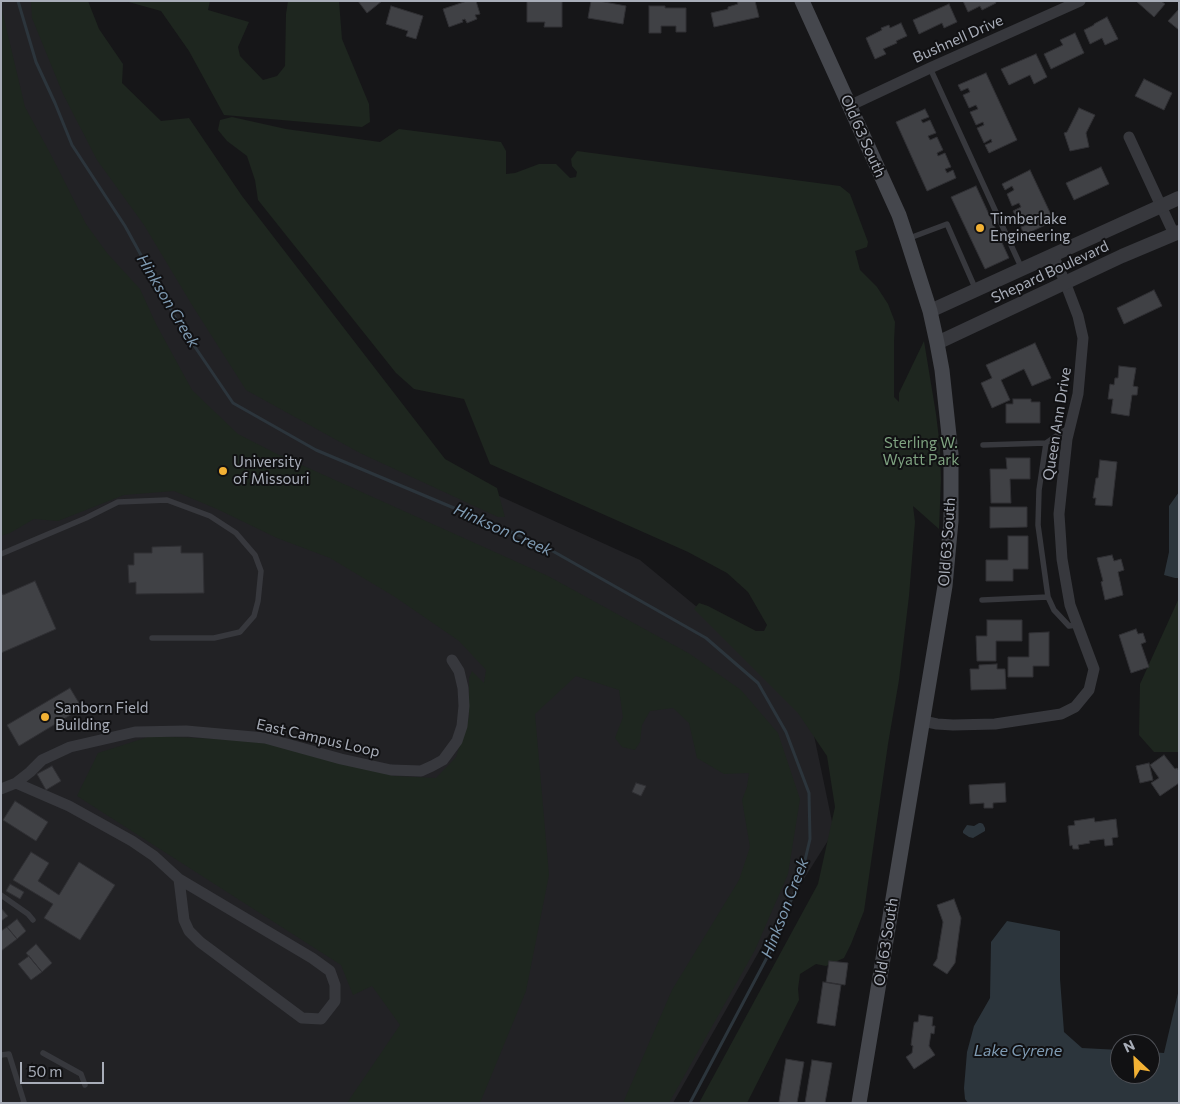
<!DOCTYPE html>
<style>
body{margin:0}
#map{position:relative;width:1180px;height:1104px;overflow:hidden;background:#161618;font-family:Commissioner,sans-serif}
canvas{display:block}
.frame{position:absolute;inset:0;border:2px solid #a8adb8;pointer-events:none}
.north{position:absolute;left:1110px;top:1034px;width:50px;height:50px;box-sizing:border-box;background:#111113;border:1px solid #4d4f55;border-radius:50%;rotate:335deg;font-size:14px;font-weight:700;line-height:20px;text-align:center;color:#a8adb8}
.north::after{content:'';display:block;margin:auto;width:18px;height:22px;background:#f2b134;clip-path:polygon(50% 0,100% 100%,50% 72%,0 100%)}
.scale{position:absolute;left:20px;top:1062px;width:84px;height:22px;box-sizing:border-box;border:2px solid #a8adb8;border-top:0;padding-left:6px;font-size:15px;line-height:18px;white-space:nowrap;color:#a8adb8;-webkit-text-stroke:4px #111113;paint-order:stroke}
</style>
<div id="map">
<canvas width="1180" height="1104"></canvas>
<div class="frame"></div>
<div class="north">N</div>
<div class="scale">50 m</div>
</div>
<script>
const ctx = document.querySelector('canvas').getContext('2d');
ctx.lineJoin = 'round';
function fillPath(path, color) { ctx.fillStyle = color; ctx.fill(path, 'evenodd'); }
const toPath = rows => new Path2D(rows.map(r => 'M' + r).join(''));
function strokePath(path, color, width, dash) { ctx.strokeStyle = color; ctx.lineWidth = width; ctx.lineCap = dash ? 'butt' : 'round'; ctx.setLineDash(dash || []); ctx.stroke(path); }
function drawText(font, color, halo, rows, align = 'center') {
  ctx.font = font + ' Commissioner,sans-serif'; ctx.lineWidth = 4; ctx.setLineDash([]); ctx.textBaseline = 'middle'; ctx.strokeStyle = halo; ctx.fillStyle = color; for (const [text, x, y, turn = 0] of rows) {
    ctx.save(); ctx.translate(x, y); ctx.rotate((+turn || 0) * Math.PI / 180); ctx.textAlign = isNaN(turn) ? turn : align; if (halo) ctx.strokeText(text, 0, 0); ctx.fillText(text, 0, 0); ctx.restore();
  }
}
fillPath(toPath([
 [1,1,72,1,249,382,640,560,806,697,834,831,765,941,673,1103,1,1103]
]), '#222225');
fillPath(toPath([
 [31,1,88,1,99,29,123,64,122,83,161,121,189,118,242,196,445,459,497,488,505,517,498,517,360,453,246,390,192,305,144,225,97,160,63,94,32,18],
 [125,1,210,1,208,10,249,22,238,47,240,56,263,80,277,76,285,66,286,14,288,1,339,1,342,39,369,104,370,122,362,127,224,115,189,51,161,11],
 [1,6,25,107,50,153,86,224,107,253,140,289,156,324,192,390,238,434,275,453,548,576,690,654,741,690,778,733,800,799,788,874,755,950,669,1103,623,1103,672,990,739,880,750,847,742,800,747,787,749,773,724,774,697,758,689,723,673,708,650,711,642,725,640,742,635,750,622,747,615,738,623,717,619,690,576,676,535,714,549,875,526,991,480,1103,347,1103,400,1025,372,986,353,995,341,965,77,796,98,753,151,736,264,741,394,776,436,778,456,757,469,717,469,678,472,671,484,683,486,670,459,641,395,597,330,558,277,538,217,509,174,491,124,495,58,521,34,519,10,533,1,536],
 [232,117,286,129,380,142,399,129,501,142,506,151,506,174,515,173,539,164,556,164,570,178,576,177,577,172,572,166,571,159,577,151,840,186,850,194,868,242,867,247,855,251,860,270,877,287,888,304,895,322,894,341,894,397,899,402,899,393,924,341,936,414,940,447,941,479,939,529,913,506,915,522,909,596,899,680,888,744,864,911,851,944,844,958,826,966,816,964,800,974,798,989,799,1000,747,1103,699,1103,818,884,835,807,827,756,798,713,694,609,699,603,708,606,756,631,764,631,767,625,748,592,727,573,688,552,490,464,464,399,414,389,396,373,258,200,255,180,247,156,227,141,218,130,220,120],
 [1179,598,1179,752,1154,752,1139,735,1140,684]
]), '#1e261f');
fillPath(toPath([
 [1179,492,1179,578,1175,578,1164,575,1169,552,1169,506],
 [979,823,981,823,983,824,985,828,985,831,973,838,969,837,963,833,963,831,967,825,974,826],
 [1007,921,1060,931,1060,979,1064,1032,1082,1048,1120,1050,1120,1074,1150,1074,1150,1052,1164,1053,1179,989,1179,1103,968,1103,965,1099,964,1088,967,1052,974,1026,990,998,991,942]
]), '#2c353c');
strokePath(toPath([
 [18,1,36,62,55,103,72,145,125,226,176,319,233,403,316,450,542,545,706,638,758,683,786,732,809,793,810,839,802,873,772,948,690,1103]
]), '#2c353c', 3);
const building = toPath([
 [358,1,382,1,367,13,358,1],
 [467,1,476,1,480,14,475,15,477,19,467,23,465,19,462,20,463,22,449,27,443,9,467,1],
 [527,1,562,1,562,27,544,27,545,22,527,22,527,1],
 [591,1,599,1,626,6,623,24,588,18,591,1],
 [742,1,755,1,759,17,714,27,711,13,728,9,728,7,738,4,737,2,742,1],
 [963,1,995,1,996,3,982,10,980,6,968,12,963,1],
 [1136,1,1161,1,1165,4,1154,17,1136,1],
 [949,4,957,22,944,28,942,23,919,34,913,20,949,4],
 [391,6,423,16,416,39,406,36,408,31,386,24,391,6],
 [649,6,665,6,665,8,686,8,686,32,676,32,676,26,661,26,661,33,649,33,649,6],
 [1179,9,1179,30,1168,21,1179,9],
 [1107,17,1118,39,1105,45,1102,38,1090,44,1084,30,1094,25,1094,24,1107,17],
 [901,23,907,36,896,41,897,43,883,49,886,54,875,59,866,38,882,30,881,28,889,25,890,28,901,23],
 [1075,33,1084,53,1051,69,1044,54,1063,45,1060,40,1075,33],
 [1036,54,1047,77,1034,84,1030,75,1009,85,1001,69,1036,54],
 [986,73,1017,140,989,153,985,145,992,142,991,139,984,143,977,128,984,125,983,122,976,125,970,112,978,109,976,105,969,108,963,95,970,92,968,88,961,91,958,85,986,73],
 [1144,79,1172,93,1164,110,1135,96,1144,79],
 [1079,108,1095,115,1086,133,1089,147,1070,151,1064,133,1067,132,1079,108],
 [925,109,929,117,921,120,923,123,930,120,936,133,928,136,930,140,937,137,943,150,937,153,938,156,945,153,951,167,945,169,947,173,953,170,956,178,927,191,896,122,925,109],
 [1101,167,1109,184,1074,200,1066,183,1101,167],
 [1030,170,1054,221,1024,235,1021,227,1029,224,1027,221,1020,224,1013,211,1021,207,1019,203,1012,206,1007,194,1014,190,1012,186,1005,190,1002,184,1030,170],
 [976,186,1009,258,985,269,951,197,976,186],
 [1154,290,1162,306,1124,324,1117,308,1154,290],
 [1035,343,1051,378,1032,386,1024,369,1001,380,1010,400,992,408,981,383,992,378,986,365,1035,343],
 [1119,366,1136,368,1133,386,1138,387,1137,395,1132,395,1129,416,1111,413,1113,399,1108,399,1110,384,1114,385,1115,378,1118,378,1119,366],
 [1013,399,1031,399,1031,402,1040,402,1040,423,1006,423,1006,404,1013,404,1013,399],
 [1006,458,1030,458,1030,479,1010,479,1011,503,991,503,990,469,1007,469,1006,458],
 [1100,460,1117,462,1112,506,1095,505,1096,498,1093,498,1096,478,1098,478,1100,460],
 [990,507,1027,507,1027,527,990,528,990,507],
 [1008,536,1028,536,1028,569,1013,569,1013,581,986,581,986,560,1008,560,1008,536],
 [181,546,181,553,203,553,204,593,136,594,136,582,129,583,128,565,134,565,134,553,152,553,152,547,181,546],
 [1112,555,1114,561,1121,559,1124,570,1118,572,1123,595,1105,600,1101,582,1103,581,1097,558,1112,555],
 [35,581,56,629,1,653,1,592,3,595,35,581],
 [987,620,1022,620,1022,641,996,641,996,661,977,661,976,636,987,636,987,620],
 [1136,629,1138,634,1143,633,1146,642,1141,644,1149,667,1131,673,1119,635,1136,629],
 [1049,632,1049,666,1033,666,1033,677,1008,677,1008,657,1029,657,1029,633,1049,632],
 [997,664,997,669,1005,669,1006,689,971,690,970,669,979,669,979,665,997,664],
 [70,688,82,708,19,746,7,725,70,688],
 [1164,755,1175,769,1177,768,1179,771,1179,783,1160,796,1151,783,1159,778,1150,765,1164,755],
 [1149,763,1153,780,1140,783,1136,766,1149,763],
 [52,766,61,781,46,790,37,774,52,766],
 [636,783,646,786,641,796,632,792,636,783],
 [1005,783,1006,802,993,803,993,808,984,808,984,803,970,804,969,785,1005,783],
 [15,801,48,822,36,841,3,820,15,801],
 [1094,818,1095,822,1116,819,1118,837,1112,838,1113,845,1105,846,1104,839,1089,841,1090,843,1078,845,1079,849,1073,849,1072,845,1070,846,1068,826,1075,825,1074,821,1094,818],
 [31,852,49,863,38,881,59,895,79,862,115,885,80,940,44,918,53,904,13,880,31,852],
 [10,884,24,892,20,899,6,891,10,884],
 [954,899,961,918,955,963,947,974,933,965,937,959,943,922,937,905,954,899],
 [1,908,8,916,1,921,1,908],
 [17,919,26,931,17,939,7,927,17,919],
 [7,927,17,939,1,951,1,931,7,927],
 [36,944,52,963,42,972,26,953,36,944],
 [29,956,42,972,31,980,18,964,29,956],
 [829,961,848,963,845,985,826,982,829,961],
 [823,982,841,985,835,1026,817,1023,823,982],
 [919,1015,933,1017,932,1026,935,1026,934,1034,931,1033,929,1046,935,1055,914,1069,906,1057,912,1053,913,1046,911,1045,914,1022,918,1022,919,1015],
 [786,1059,804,1062,797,1103,779,1102,786,1059],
 [812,1060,832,1063,825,1103,805,1103,812,1060]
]);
fillPath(building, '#404145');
strokePath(building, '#303034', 1);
strokePath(toPath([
 [930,68,1022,269],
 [907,239,947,224,976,290],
 [1068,428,1046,443,1039,490,1038,525,1048,597,1054,610,1069,626,1077,625],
 [983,445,1046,443],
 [1,554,86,518,118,502,167,500,210,516,236,533,255,555,261,571,258,601,254,616,240,632,214,638,152,638],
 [982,600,1048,597],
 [1,895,28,914,33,920],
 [43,1053,81,1074,85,1085],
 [1,1055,9,1054,24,1102,23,1103]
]), '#37383d', 5.5);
strokePath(toPath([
 [849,106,930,68,1080,1],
 [1129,137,1174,234],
 [923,721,937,724,953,725,995,724,1061,714,1075,707,1089,690,1094,669,1070,605,1062,559,1059,514,1067,439,1078,394,1083,338,1078,316,1065,282,1053,255],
 [16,783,69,806,132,841,154,856,179,879,312,958,330,971,335,985,335,1001,321,1019,302,1018,200,942,189,931,184,920,179,879],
 [1,789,16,783,30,772,42,760,70,747,135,732,186,731,265,738,341,759,391,770,421,771,432,766,443,760,457,741,462,726,464,706,463,688,459,671,452,660]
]), '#37383d', 11);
strokePath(toPath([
 [930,311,1022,269,1179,198],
 [937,343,1122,256,1179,232]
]), '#37383d', 14);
strokePath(toPath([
 [802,1,899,215,907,239,930,311,937,343,942,370,951,454,951,521,945,586,859,1103]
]), '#45474d', 15);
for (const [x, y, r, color] of [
 [980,228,5,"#f2b134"],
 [223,471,5,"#f2b134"],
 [45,717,5,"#f2b134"]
]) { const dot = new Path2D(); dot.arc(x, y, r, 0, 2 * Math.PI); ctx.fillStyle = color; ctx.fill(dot); strokePath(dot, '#111113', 2); }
drawText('15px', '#a8adb8', '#111113', [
 ["Bushnell Drive",958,39,-24],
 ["Old 63 South",863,136,66],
 ["Shepard Boulevard",1050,272,-25],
 ["Queen Ann Drive",1057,424,-81],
 ["Old 63 South",947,542,-86],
 ["East Campus Loop",318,738,13],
 ["Old 63 South",886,942,-81]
]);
drawText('15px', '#a8adb8', '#111113', [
 ["Timberlake",990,219],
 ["Engineering",990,236],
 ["University",233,462],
 ["of Missouri",233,479],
 ["Sanborn Field",55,708],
 ["Building",55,725]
], 'left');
drawText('15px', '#7fa381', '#111113', [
 ["Sterling W.",921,443],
 ["Wyatt Park",921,460]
]);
drawText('italic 16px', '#7f9bb3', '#111113', [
 ["Hinkson Creek",168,301,59],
 ["Hinkson Creek",503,530,24],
 ["Hinkson Creek",785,908,-69],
 ["Lake Cyrene",1018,1051]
]);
</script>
